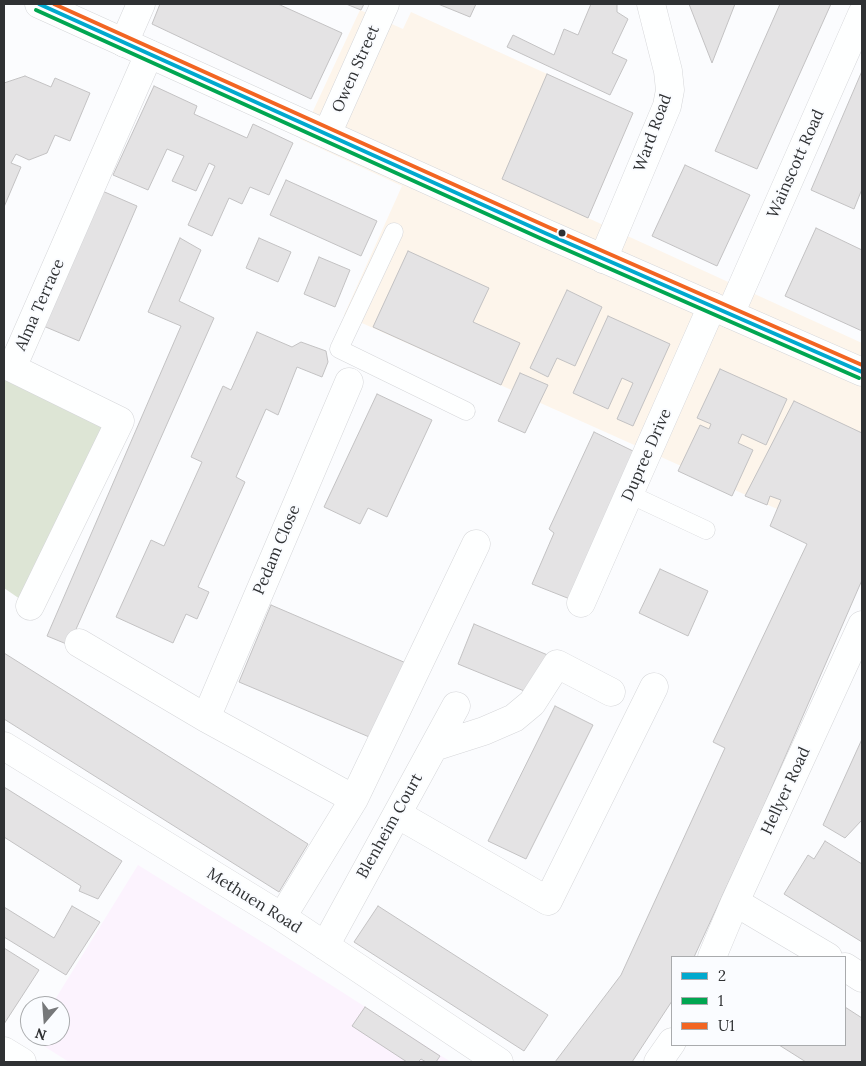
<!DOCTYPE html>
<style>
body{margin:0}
#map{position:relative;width:866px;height:1066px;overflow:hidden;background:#fbfcfe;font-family:Lora,serif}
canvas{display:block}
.frame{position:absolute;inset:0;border:5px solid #2f3133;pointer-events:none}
.legend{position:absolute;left:671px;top:956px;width:175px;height:90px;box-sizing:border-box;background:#fafcff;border:1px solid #a9abad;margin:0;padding:6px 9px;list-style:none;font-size:15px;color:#2f3133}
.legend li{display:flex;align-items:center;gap:10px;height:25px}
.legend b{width:25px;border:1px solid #a9abad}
.north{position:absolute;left:20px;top:996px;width:50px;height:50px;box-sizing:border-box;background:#fafcff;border:1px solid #a9abad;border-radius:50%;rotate:198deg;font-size:14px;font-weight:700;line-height:20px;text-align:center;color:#2f3133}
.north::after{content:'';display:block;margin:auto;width:18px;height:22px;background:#76787a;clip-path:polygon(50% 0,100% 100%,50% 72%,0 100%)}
</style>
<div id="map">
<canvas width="866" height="1066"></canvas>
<div class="frame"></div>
<ul class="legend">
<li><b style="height:6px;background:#00a9ce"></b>2</li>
<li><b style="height:6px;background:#00a651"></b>1</li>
<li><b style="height:6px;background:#f26522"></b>U1</li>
</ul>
<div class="north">N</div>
</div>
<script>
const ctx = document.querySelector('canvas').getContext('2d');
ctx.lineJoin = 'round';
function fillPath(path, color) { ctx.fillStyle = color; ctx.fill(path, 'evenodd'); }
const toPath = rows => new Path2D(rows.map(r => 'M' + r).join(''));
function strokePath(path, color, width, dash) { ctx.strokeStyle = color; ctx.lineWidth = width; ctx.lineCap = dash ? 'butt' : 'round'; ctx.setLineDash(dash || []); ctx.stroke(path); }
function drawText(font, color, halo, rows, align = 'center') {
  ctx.font = font + ' Lora,serif'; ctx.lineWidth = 4; ctx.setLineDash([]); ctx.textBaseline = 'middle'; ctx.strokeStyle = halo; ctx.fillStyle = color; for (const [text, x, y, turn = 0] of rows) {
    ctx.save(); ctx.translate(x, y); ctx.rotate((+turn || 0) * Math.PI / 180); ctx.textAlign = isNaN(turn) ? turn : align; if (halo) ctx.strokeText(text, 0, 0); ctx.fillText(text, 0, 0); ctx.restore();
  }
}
fillPath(toPath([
 [360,10,403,29,411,12,633,113,588,218,862,343,862,547,344,315,402,186,300,139]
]), '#fdf5eb');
fillPath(toPath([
 [138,865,328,983,451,1062,69,1062,31,1038,32,1036,60,1036,60,1006,51,1006]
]), '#fcf3fe');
fillPath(toPath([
 [4,363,120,421,30,606,4,588]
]), '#dde5d5');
const building = toPath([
 [160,4,278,4,342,33,311,99,152,24,160,4],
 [346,4,364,4,361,10,346,4],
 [438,4,476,4,470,17,438,4],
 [591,4,617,4,617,12,628,19,612,53,627,60,610,95,507,47,513,35,554,55,564,29,578,35,591,4],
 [689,4,735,4,712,63,689,4],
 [780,4,831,4,757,169,715,151,780,4],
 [862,71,862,189,854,209,811,190,862,71],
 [547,74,633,113,588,218,502,179,547,74],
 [25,76,51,87,55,78,90,93,70,141,55,135,47,153,29,160,16,154,11,163,21,167,4,207,4,83,25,76],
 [154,86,197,106,194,114,247,138,253,124,293,143,269,195,250,187,242,204,229,198,212,236,188,225,215,166,209,163,196,191,172,181,184,156,167,149,148,190,113,175,154,86],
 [685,165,750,195,717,266,652,236,685,165],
 [286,180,377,221,361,256,270,215,286,180],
 [100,190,137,206,79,341,41,325,100,190],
 [816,228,862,250,862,331,785,296,816,228],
 [180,238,201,250,179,301,214,318,69,645,47,636,181,326,148,312,180,238],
 [259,238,291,252,278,282,246,268,259,238],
 [408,251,489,288,473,322,520,343,501,385,373,327,408,251],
 [319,257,350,270,335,307,304,294,319,257],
 [567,290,602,307,575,366,557,358,548,377,530,368,567,290],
 [608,316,670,344,633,426,617,419,633,383,622,378,608,409,573,393,608,316],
 [257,332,292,347,301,342,326,351,328,362,322,377,297,367,278,415,266,409,236,477,245,482,198,587,209,592,197,619,186,614,173,643,116,617,151,540,164,546,202,462,191,457,223,386,231,390,257,332],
 [720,369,787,399,766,445,742,434,738,443,753,450,732,496,678,471,700,425,709,429,711,424,697,418,720,369],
 [520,373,548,385,525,433,498,421,520,373],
 [377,394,432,420,387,517,368,508,360,524,324,507,377,394],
 [794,401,862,433,862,580,762,810,694,957,672,957,672,1001,632,1062,555,1062,621,975,725,748,713,742,807,544,770,526,781,500,770,496,767,505,745,496,794,401],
 [594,432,635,452,575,601,532,584,554,533,549,529,594,432],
 [660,569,708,591,688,636,639,613,660,569],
 [271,605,406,663,374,739,239,682,271,605],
 [474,624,550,656,534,695,458,664,474,624],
 [4,653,308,844,279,892,4,719,4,653],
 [555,706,593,725,526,859,488,841,555,706],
 [862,739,862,820,845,838,823,825,862,739],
 [4,787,122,861,98,899,79,891,81,886,4,837,4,787],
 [825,841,862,864,862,942,784,894,808,855,814,859,825,841],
 [72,906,100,922,66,975,4,937,4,907,54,938,72,906],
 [378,906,548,1015,524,1051,354,942,378,906],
 [4,948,39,970,4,1024,4,948],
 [365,1007,440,1056,436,1062,426,1062,421,1059,418,1062,407,1062,352,1026,365,1007],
 [845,1007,862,1018,862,1062,806,1062,779,1045,845,1045,845,1007]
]);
fillPath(building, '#e4e3e4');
strokePath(building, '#c3c2c3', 1);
const lane = toPath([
 [394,232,339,349,466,411],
 [629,494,706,530]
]);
const street = toPath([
 [124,43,141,4],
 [327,134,385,4],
 [603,259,667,106,670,90,668,71,651,4],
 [730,314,862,14],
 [581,603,712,306],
 [30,606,120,421,12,368,149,54],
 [79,643,206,718,354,799],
 [206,718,349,382],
 [4,746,282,917,499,1062],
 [434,747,484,731,514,718,532,703,557,664,611,692],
 [397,814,548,901,654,687],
 [735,902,828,957],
 [282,917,354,799,476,544],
 [325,946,456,706],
 [712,957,735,902,862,625],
 [845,967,862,978],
 [4,1051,22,1062],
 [658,1062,672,1042]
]);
const secondary = toPath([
 [39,4,545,233,862,372]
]);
strokePath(lane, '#d5d6d9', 19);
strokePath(street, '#d5d6d9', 29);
strokePath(secondary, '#d5d6d9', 29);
strokePath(lane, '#feffff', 18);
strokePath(street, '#feffff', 28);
strokePath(secondary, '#feffff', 28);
strokePath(toPath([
 [39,4,545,233,862,372]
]), '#00a9ce', 4);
strokePath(toPath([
 [36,10,542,239,859,378]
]), '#00a651', 4);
strokePath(toPath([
 [54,4,548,227,862,365]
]), '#f26522', 4);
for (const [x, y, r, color] of [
 [562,233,4.5,"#2f3133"]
]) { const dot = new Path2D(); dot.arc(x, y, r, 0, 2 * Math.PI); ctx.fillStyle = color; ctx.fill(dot); strokePath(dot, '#fafcff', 2); }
drawText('16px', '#2f3133', '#fafcff', [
 ["Owen Street",356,69,-66],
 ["Ward Road",653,133,-70],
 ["Wainscott Road",796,164,-66],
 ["Alma Terrace",40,305,-66],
 ["Dupree Drive",647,455,-66],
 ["Pedam Close",277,550,-67],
 ["Hellyer Road",786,791,-65],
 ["Blenheim Court",390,826,-61],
 ["Methuen Road",254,901,32]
]);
</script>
